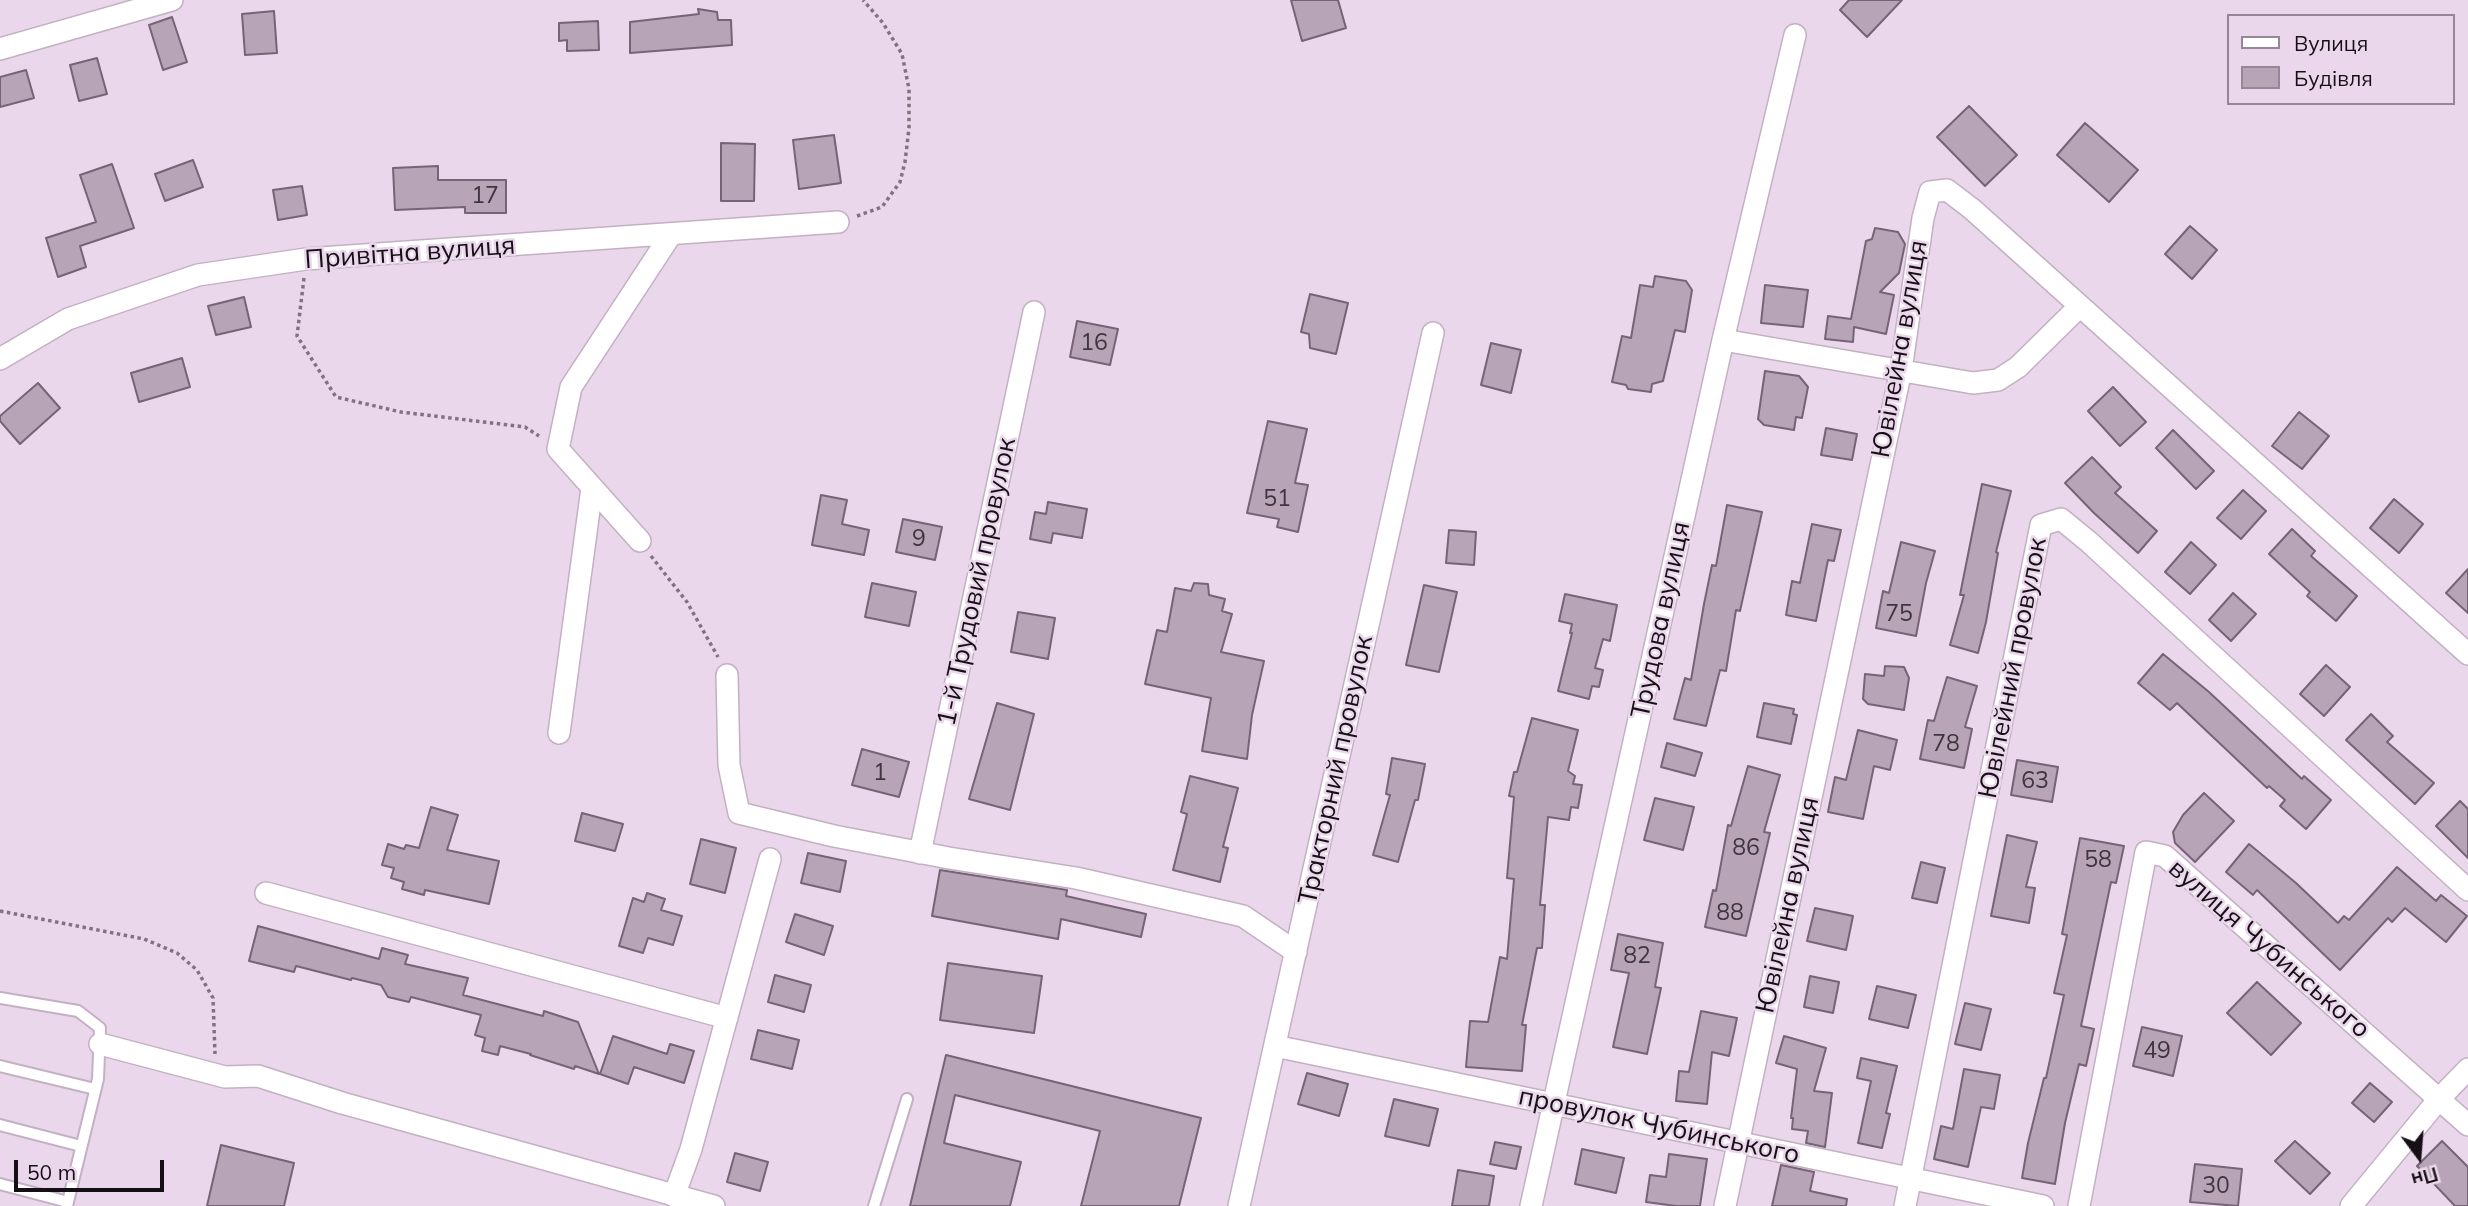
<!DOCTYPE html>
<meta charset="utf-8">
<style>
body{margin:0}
#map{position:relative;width:2468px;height:1206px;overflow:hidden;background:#ebd7eb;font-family:Mulish,sans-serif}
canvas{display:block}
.legend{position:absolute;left:2227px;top:14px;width:228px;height:91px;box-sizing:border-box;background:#ebd7eb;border:2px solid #968796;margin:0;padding:9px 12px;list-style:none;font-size:21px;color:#161016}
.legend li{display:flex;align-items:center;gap:14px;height:35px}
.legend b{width:35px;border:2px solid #968796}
.north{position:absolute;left:2384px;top:1122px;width:70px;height:70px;-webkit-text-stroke:5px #ebd7eb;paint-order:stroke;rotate:164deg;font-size:19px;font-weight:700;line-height:28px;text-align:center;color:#161016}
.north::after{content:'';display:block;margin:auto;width:24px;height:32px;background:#161016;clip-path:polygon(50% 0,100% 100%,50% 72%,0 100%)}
.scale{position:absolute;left:14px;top:1160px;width:150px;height:32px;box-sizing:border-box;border:4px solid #161016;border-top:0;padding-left:9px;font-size:21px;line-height:24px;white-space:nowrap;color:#161016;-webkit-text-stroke:5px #ebd7eb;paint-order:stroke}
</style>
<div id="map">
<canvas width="2468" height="1206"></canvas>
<ul class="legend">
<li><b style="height:9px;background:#fff"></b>Вулиця</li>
<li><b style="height:19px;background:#b7a4b7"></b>Будівля</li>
</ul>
<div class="north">Пн</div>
<div class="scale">50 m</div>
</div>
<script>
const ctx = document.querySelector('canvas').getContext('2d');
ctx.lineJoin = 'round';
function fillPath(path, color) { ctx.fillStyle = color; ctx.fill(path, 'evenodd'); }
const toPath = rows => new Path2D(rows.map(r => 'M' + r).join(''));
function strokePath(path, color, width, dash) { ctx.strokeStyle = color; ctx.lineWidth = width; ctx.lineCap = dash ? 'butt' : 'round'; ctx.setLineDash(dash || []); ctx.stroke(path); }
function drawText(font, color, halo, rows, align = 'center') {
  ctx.font = font + ' Mulish,sans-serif'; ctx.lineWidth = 5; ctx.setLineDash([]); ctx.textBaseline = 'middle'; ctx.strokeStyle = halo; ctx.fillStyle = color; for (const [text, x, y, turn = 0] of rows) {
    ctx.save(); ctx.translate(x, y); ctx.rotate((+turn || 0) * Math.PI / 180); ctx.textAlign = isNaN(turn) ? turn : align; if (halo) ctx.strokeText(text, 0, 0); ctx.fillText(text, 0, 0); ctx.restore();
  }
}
const building = toPath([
 [1291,0,1338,0,1346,28,1302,41,1291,0],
 [1849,0,1902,0,1867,37,1840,10,1849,0],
 [698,9,717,12,718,20,731,20,732,45,630,53,630,22,699,14,698,9],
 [274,11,277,53,245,55,242,14,274,11],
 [172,17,187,62,163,70,149,25,172,17],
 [598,21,599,50,567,51,567,40,559,41,559,23,598,21],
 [97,58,107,94,79,101,70,65,97,58],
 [26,70,34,98,0,107,0,77,26,70],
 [1969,106,2017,155,1985,186,1937,137,1969,106],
 [2085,123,2138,170,2109,202,2057,155,2085,123],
 [834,135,841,183,799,189,793,140,834,135],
 [721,143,755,144,754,201,721,201,721,143],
 [193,160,203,187,165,201,155,174,193,160],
 [112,164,134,228,80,246,86,267,58,277,46,238,96,222,80,175,112,164],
 [438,166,438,180,506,180,506,213,465,213,465,207,395,210,393,168,438,166],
 [302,186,307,215,278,220,273,190,302,186],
 [2190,226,2217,250,2192,279,2165,254,2190,226],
 [1875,228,1898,232,1905,244,1899,273,1880,292,1894,295,1886,334,1854,327,1853,342,1825,339,1828,316,1851,319,1866,241,1872,239,1875,228],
 [1655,276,1686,281,1692,290,1685,332,1675,330,1663,381,1652,384,1651,392,1628,389,1626,385,1612,382,1622,336,1631,338,1640,285,1653,287,1655,276],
 [1765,285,1808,290,1803,327,1761,323,1765,285],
 [1310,294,1348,303,1336,354,1310,348,1309,334,1301,332,1310,294],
 [244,297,251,327,216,335,208,306,244,297],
 [1077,321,1118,329,1110,365,1070,357,1077,321],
 [1491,343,1521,350,1511,393,1481,385,1491,343],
 [182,358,190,387,139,402,131,373,182,358],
 [1765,371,1799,376,1808,387,1802,418,1796,417,1794,430,1764,425,1758,419,1765,371],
 [38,383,60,408,20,444,0,421,0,416,38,383],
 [2113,387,2146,422,2120,446,2088,411,2113,387],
 [2299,412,2329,436,2302,469,2272,446,2299,412],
 [1268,421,1307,429,1295,483,1308,485,1298,532,1277,527,1279,519,1247,513,1268,421],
 [1826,428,1857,434,1852,460,1821,455,1826,428],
 [2173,430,2214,471,2196,489,2156,448,2173,430],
 [2092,457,2121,487,2115,493,2157,531,2138,553,2094,513,2065,483,2092,457],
 [1982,484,2011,491,1996,552,1998,553,1986,622,1978,653,1950,645,1964,595,1960,595,1982,484],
 [2243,490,2266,511,2241,539,2217,518,2243,490],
 [821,495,847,500,842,524,869,530,864,555,812,545,821,495],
 [2394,499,2423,524,2399,553,2370,528,2394,499],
 [1048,502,1087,509,1082,538,1053,533,1051,543,1030,539,1035,512,1046,514,1048,502],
 [1727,505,1762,512,1740,611,1736,610,1726,671,1720,670,1706,726,1674,719,1685,678,1691,680,1704,604,1712,565,1716,566,1727,505],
 [903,519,942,527,935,560,896,552,903,519],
 [1812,524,1841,530,1834,561,1828,560,1816,621,1786,615,1792,581,1800,583,1812,524],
 [2292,529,2315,551,2311,556,2357,596,2336,621,2307,596,2310,592,2269,554,2292,529],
 [1449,530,1476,532,1474,565,1446,563,1449,530],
 [1901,542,1935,551,1926,583,1916,636,1876,628,1883,591,1889,593,1901,542],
 [2191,542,2216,565,2190,594,2165,572,2191,542],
 [2468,569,2468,613,2446,593,2468,569],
 [872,583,916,592,909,626,865,617,872,583],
 [1194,583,1208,584,1209,595,1225,599,1222,611,1232,614,1221,652,1264,661,1252,715,1247,759,1202,751,1211,698,1145,684,1157,630,1167,632,1175,588,1191,591,1194,583],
 [1424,585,1457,592,1439,672,1406,665,1424,585],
 [2233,593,2256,614,2231,641,2209,620,2233,593],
 [1565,594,1617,605,1610,641,1603,639,1595,668,1603,670,1599,687,1592,686,1589,699,1558,691,1572,633,1570,633,1572,624,1559,621,1565,594],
 [1018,612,1055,618,1048,659,1011,652,1018,612],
 [2163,654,2209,692,2302,779,2304,776,2331,800,2306,829,2280,806,2285,800,2269,786,2267,788,2177,703,2170,710,2138,683,2163,654],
 [2326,665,2350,687,2324,716,2300,694,2326,665],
 [1885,666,1904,667,1909,678,1904,710,1868,704,1863,699,1865,674,1884,676,1885,666],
 [1947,677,1977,686,1965,727,1972,729,1964,768,1920,759,1928,720,1934,721,1947,677],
 [997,703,1034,714,1010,810,969,799,997,703],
 [1764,703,1794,709,1793,714,1797,715,1791,744,1757,737,1764,703],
 [2371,714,2393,736,2387,742,2434,783,2415,804,2346,740,2371,714],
 [1532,718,1578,730,1568,771,1575,776,1573,784,1582,785,1578,808,1571,807,1569,820,1548,817,1540,905,1545,905,1542,948,1537,948,1522,1025,1526,1025,1522,1071,1466,1067,1470,1021,1488,1022,1500,957,1507,959,1514,879,1507,878,1514,797,1509,796,1514,772,1517,772,1532,718],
 [1858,730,1897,740,1890,770,1874,766,1863,819,1828,812,1835,777,1846,780,1858,730],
 [1667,743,1702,753,1695,776,1661,767,1667,743],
 [862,749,909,762,899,797,852,785,862,749],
 [1392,758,1425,764,1418,800,1415,800,1398,862,1373,855,1390,795,1386,794,1392,758],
 [2017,760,2058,767,2052,802,2011,795,2017,760],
 [1748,766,1780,775,1764,832,1770,833,1746,936,1705,927,1713,890,1716,891,1728,825,1731,826,1748,766],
 [1190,776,1238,788,1223,847,1228,848,1220,882,1173,870,1187,814,1181,812,1190,776],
 [2204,793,2234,821,2195,862,2175,843,2173,832,2183,815,2204,793],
 [1655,798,1694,807,1683,850,1644,840,1655,798],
 [2460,801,2468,809,2468,858,2436,826,2460,801],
 [431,807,458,815,447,850,499,861,489,904,425,890,424,895,402,889,404,882,391,878,394,868,382,865,388,844,404,849,406,845,419,848,431,807],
 [582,813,623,824,615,851,575,841,582,813],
 [2007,835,2037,842,2026,887,2035,888,2029,923,1991,916,2007,835],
 [2080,838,2124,846,2116,883,2111,882,2081,1026,2094,1029,2086,1066,2079,1064,2065,1123,2055,1184,2022,1178,2028,1143,2044,1078,2046,1078,2064,995,2054,993,2067,935,2062,934,2080,838],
 [701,839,736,848,725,893,690,884,701,839],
 [2249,844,2296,883,2338,923,2344,916,2349,920,2397,867,2436,901,2441,895,2467,916,2446,942,2405,908,2392,922,2388,918,2340,970,2257,890,2253,895,2226,872,2249,844],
 [808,853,846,861,840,892,801,883,808,853],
 [1921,862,1945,868,1937,903,1912,898,1921,862],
 [940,870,1067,890,1066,896,1146,914,1141,937,1061,919,1058,939,932,916,940,870],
 [647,893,665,899,661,910,682,916,673,945,648,938,643,953,619,946,633,898,644,902,647,893],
 [1815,908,1853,916,1846,950,1807,941,1815,908],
 [795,914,833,926,824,955,786,942,795,914],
 [258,926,379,959,382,948,408,955,405,964,468,978,463,995,543,1016,544,1011,578,1022,599,1074,575,1066,574,1069,530,1055,531,1054,500,1046,498,1055,482,1051,485,1038,475,1035,481,1015,411,997,409,1002,388,997,381,985,352,978,351,980,296,966,294,972,249,961,258,926],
 [1618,934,1663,943,1655,987,1661,988,1647,1054,1613,1047,1629,973,1611,970,1618,934],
 [948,963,1042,976,1034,1033,940,1020,948,963],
 [775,975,811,985,804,1012,768,1002,775,975],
 [1810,976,1839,982,1833,1013,1804,1007,1810,976],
 [2257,982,2301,1023,2271,1055,2227,1013,2257,982],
 [1877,986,1916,995,1908,1028,1869,1019,1877,986],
 [1965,1003,1991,1009,1981,1050,1955,1044,1965,1003],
 [1701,1011,1737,1018,1729,1056,1712,1052,1707,1104,1676,1101,1679,1071,1689,1072,1701,1011],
 [2142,1027,2182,1036,2173,1076,2133,1066,2142,1027],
 [758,1030,799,1040,792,1069,751,1059,758,1030],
 [613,1036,667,1054,670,1044,694,1051,684,1083,634,1067,628,1084,600,1074,613,1036],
 [1784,1036,1826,1048,1814,1091,1832,1093,1825,1147,1806,1143,1808,1131,1792,1129,1793,1118,1791,1118,1797,1069,1776,1063,1784,1036],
 [946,1055,1201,1118,1179,1206,1081,1206,1100,1131,955,1095,944,1143,1021,1162,1010,1206,910,1206,946,1055],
 [1861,1058,1897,1066,1886,1113,1890,1114,1882,1148,1858,1143,1871,1081,1857,1078,1861,1058],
 [1964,1069,2000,1075,1994,1109,1981,1107,1968,1167,1934,1159,1941,1126,1953,1129,1964,1069],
 [1307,1073,1348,1084,1339,1116,1298,1104,1307,1073],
 [2370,1083,2392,1102,2374,1122,2352,1103,2370,1083],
 [1394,1099,1438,1109,1429,1146,1385,1136,1394,1099],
 [2295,1141,2330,1173,2310,1194,2275,1161,2295,1141],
 [2442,1141,2468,1167,2468,1206,2455,1206,2417,1166,2442,1141],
 [1495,1142,1521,1147,1516,1169,1490,1164,1495,1142],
 [221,1145,294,1163,284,1206,207,1206,221,1145],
 [1582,1149,1624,1158,1616,1193,1575,1184,1582,1149],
 [735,1153,768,1162,760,1191,727,1182,735,1153],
 [1669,1154,1707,1159,1700,1206,1676,1206,1646,1202,1650,1175,1666,1177,1669,1154],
 [2195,1164,2242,1169,2238,1206,2190,1202,2195,1164],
 [1781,1165,1814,1172,1810,1191,1847,1199,1846,1206,1772,1206,1781,1165],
 [1458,1170,1494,1176,1489,1206,1452,1206,1458,1170]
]);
fillPath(building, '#b7a4b7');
strokePath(building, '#766476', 2);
const service = toPath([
 [0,998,78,1011,100,1028,98,1079,67,1206],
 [0,1066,95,1089],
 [0,1125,81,1146],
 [0,1184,68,1202],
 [874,1206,907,1099]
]);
const minor = toPath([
 [0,49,172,0],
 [1723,340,1973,383,1998,380,2018,367,2080,306],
 [0,359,68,319,198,275,306,259,838,222],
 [640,541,558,449,571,387,670,236],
 [727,675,729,765,739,813,834,836,949,858,1076,878,1243,916,1296,952],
 [559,733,592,488],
 [920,853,1034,312],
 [266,893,727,1018],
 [100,1044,225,1077,258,1076,342,1103,714,1206],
 [1275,1046,2043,1206],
 [674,1196,691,1149,770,859],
 [1239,1206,1433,333],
 [1531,1206,1723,340,1795,35],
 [1725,1206,1901,370,1923,218,1930,192,1947,190,1972,209,2468,654],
 [1905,1206,2041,525,2061,519,2089,542,2468,890],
 [2079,1206,2146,852,2165,856,2468,1125],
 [2351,1206,2439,1099,2468,1069]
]);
strokePath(service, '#c3b0c3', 14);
strokePath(minor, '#c3b0c3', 24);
strokePath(toPath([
 [857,216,882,207,900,182,905,162,909,128,909,89,902,54,883,23,863,0],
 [304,278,297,336,336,397,401,412,525,427,539,436],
 [651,556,687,602,718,657],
 [0,911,144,939,177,953,197,970,213,998,215,1054]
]), '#807380', 3.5, [3.5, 3.5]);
strokePath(service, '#fff', 10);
strokePath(minor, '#fff', 21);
drawText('23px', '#3e353e', null, [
 ["17",485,196],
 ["16",1094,343],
 ["51",1277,499],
 ["9",919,539],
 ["75",1899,614],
 ["78",1946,744],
 ["1",880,773],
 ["63",2035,781],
 ["86",1746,848],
 ["58",2098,860],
 ["88",1730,913],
 ["82",1637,956],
 ["49",2157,1051],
 ["30",2216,1186]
]);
drawText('26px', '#161016', '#ebd7eb', [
 ["Привітна вулиця",410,253,-4],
 ["Ювілейна вулиця",1900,349,-80],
 ["1-й Трудовий провулок",977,582,-78],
 ["Трудова вулиця",1661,620,-78],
 ["Ювілейний провулок",2013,668,-79],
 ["Тракторний провулок",1336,770,-78],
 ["Ювілейна вулиця",1788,905,-78],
 ["вулиця Чубинського",2269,949,41],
 ["провулок Чубинського",1659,1126,12]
]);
</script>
